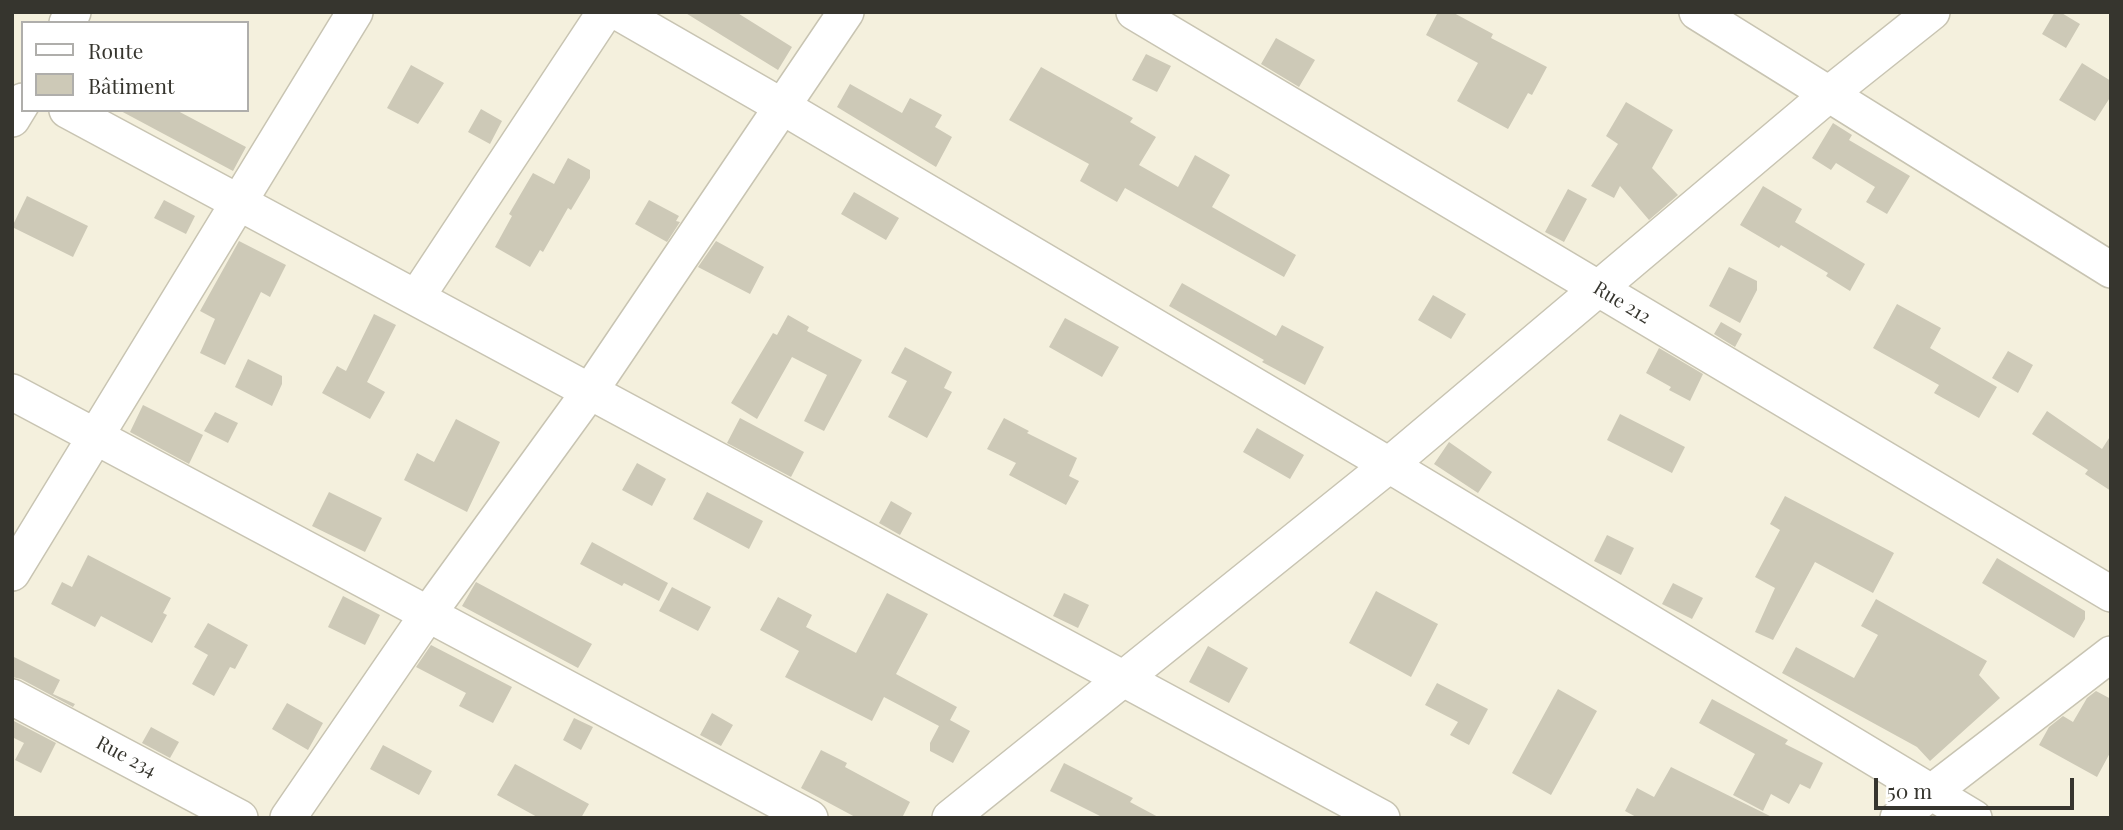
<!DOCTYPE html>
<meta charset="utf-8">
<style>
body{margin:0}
#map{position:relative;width:2123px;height:830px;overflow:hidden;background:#f4f0dd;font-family:"Playfair Display",serif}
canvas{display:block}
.frame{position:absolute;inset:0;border:14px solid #36352e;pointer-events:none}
.legend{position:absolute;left:21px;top:21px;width:228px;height:91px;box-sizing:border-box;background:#fff;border:2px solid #afaeab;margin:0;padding:9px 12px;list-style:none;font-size:21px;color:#36352e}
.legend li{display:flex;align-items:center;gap:14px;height:35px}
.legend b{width:35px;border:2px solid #afaeab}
.scale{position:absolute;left:1874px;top:778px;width:200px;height:32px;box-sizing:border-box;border:4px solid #36352e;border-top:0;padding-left:9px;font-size:21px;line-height:24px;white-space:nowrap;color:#36352e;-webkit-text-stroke:5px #fff;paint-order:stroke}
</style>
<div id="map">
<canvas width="2123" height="830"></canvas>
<div class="frame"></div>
<ul class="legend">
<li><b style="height:9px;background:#fff"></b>Route</li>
<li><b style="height:19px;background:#cdc9b7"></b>Bâtiment</li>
</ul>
<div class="scale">50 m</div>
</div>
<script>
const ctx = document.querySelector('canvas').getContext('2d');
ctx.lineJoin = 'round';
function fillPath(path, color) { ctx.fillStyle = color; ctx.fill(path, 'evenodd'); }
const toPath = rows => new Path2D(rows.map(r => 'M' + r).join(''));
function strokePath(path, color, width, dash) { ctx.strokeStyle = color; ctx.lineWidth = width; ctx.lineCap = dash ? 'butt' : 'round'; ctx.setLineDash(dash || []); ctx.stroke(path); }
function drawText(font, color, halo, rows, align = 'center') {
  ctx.font = font + ' "Playfair Display",serif'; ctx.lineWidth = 5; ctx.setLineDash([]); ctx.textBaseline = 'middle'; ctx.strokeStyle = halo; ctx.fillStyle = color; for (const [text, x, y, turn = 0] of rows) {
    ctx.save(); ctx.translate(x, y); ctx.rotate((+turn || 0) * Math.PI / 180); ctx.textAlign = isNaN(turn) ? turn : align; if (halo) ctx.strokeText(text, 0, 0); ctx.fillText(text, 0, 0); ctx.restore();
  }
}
fillPath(toPath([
 [684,12,736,12,792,47,778,70],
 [1438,12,1452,12,1493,34,1491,38,1547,67,1532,95,1528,93,1508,129,1457,101,1478,63,1426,35],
 [2055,12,2060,12,2080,24,2066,48,2042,34],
 [1276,38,1315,60,1299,87,1261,64],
 [1146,54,1171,66,1157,92,1132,80],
 [2082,63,2111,81,2111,96,2095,121,2059,100],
 [411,65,444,83,418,124,387,108],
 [1041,67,1133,118,1130,122,1156,137,1139,165,1178,187,1195,155,1230,175,1212,207,1296,255,1284,277,1125,188,1117,202,1080,181,1089,164,1009,120],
 [850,84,902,113,910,98,942,115,935,127,952,137,936,167,837,107],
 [1626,102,1673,130,1652,168,1678,195,1649,220,1620,186,1614,198,1591,186,1618,144,1606,136],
 [481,109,502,121,490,144,468,132],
 [119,110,176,110,246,147,233,171],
 [1833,123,1852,135,1849,140,1910,176,1887,214,1866,202,1875,187,1836,163,1831,170,1812,158],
 [568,158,590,170,590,178,571,210,568,208,543,252,540,250,530,267,495,247,512,216,509,214,533,173,554,184],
 [1763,186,1802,209,1795,222,1865,264,1850,291,1826,276,1828,273,1781,245,1779,248,1740,225],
 [1568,189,1587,199,1564,242,1545,232],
 [854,192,899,218,886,240,841,214],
 [27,196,88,226,73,257,12,227],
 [164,200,195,216,186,234,154,218],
 [649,200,679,216,676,221,680,222,667,242,635,224],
 [239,241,286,265,270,297,261,292,225,365,200,353,215,319,200,311],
 [716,241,764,267,750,294,698,267],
 [1729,267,1757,281,1757,290,1740,323,1709,306],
 [1182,283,1276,336,1282,325,1324,347,1305,385,1262,362,1264,360,1169,306],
 [1433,295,1466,314,1451,339,1418,320],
 [1897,304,1941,328,1930,348,1997,387,1979,418,1934,393,1939,385,1873,348],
 [374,314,396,325,367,382,385,392,370,419,322,393,337,366,346,371],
 [788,315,809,327,807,331,862,360,824,431,804,421,827,375,792,357,757,419,731,403,773,333,777,335],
 [1065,318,1119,347,1102,377,1049,347],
 [1721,322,1742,334,1735,347,1714,334],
 [905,347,952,372,944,388,952,392,927,438,888,417,907,381,891,373],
 [1659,348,1703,374,1690,401,1669,390,1671,387,1646,373],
 [2008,351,2033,365,2018,393,1992,378],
 [248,359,282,376,282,384,272,406,235,387],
 [143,405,203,435,189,464,130,432],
 [2047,411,2102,449,2111,435,2111,491,2085,474,2088,470,2032,434],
 [215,412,238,423,228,443,204,431],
 [1620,414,1685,447,1672,473,1607,440],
 [740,418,804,452,791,477,727,443],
 [1004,418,1029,431,1027,433,1077,458,1069,476,1079,481,1066,505,1009,475,1016,463,987,449],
 [456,419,500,442,467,512,404,480,417,453,434,462],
 [1257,428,1304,455,1290,479,1243,452],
 [1449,442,1492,472,1478,493,1434,464],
 [637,463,666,479,652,506,622,490],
 [329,492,382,518,365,552,312,526],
 [707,492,763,521,749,549,693,519],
 [1785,496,1894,553,1873,593,1815,562,1773,640,1755,632,1775,588,1755,577,1780,530,1770,524],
 [891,501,912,513,900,535,879,523],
 [1607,535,1634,548,1621,575,1594,561],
 [592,542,668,583,659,601,624,583,622,586,580,564],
 [88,555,171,598,163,613,167,615,152,643,101,616,95,627,51,604,62,582,72,587],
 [1997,558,2085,611,2085,619,2074,638,1982,583],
 [476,582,592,644,578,668,462,606],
 [1673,583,1703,598,1692,619,1662,604],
 [672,587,711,607,698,631,659,611],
 [1376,591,1438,624,1411,677,1349,643],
 [887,593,928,614,896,674,957,707,950,720,970,731,953,763,930,751,930,743,939,726,884,697,872,721,785,677,799,651,760,630,778,597,812,615,806,627,856,653],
 [1064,593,1089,605,1078,628,1053,616],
 [343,596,380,615,365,645,328,627],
 [1876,599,1987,661,1979,675,2000,698,1930,761,1917,747,1782,673,1796,647,1854,678,1878,635,1861,626],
 [208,623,248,645,235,669,230,667,214,696,192,684,208,655,194,647],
 [431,645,512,687,493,723,459,706,466,693,416,667],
 [1208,646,1248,668,1229,703,1189,682],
 [12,656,60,680,53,694,75,704,73,707,21,679,12,677],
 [1437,683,1488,709,1469,745,1450,735,1458,722,1425,705],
 [1558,689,1597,711,1551,795,1512,773],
 [2096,691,2111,699,2111,751,2097,777,2039,745,2049,727,2063,716,2073,722,2087,698],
 [1712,699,1788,740,1785,744,1823,763,1810,789,1800,784,1789,804,1771,794,1763,811,1733,795,1755,754,1699,723],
 [287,703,323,723,308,750,272,729],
 [712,713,733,725,721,746,700,735],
 [574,718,593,727,581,750,563,740],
 [12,720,56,743,41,773,15,760,24,743,12,737],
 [151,727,179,742,170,758,142,743],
 [383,745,432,771,419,795,370,769],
 [821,750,847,763,845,767,910,802,902,818,857,818,801,788],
 [1064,763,1133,798,1130,802,1160,818,1104,818,1050,791],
 [515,764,589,804,581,818,539,818,497,795],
 [1671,767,1774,818,1638,818,1625,811,1637,788,1654,797]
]), '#cdc9b7');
const minor = toPath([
 [618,12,783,107,1389,465,1974,818],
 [1134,12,2111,594],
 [1697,12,2111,270],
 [67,23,73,12],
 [67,110,1382,818],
 [12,119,23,101],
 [416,298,605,12],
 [12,392,810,818],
 [12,573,355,12],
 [12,697,240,818],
 [288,818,428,614,590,391,846,12],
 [950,818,1389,465,1829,94,1932,12],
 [1898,818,2111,654]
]);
strokePath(minor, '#c8c4b2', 38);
strokePath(minor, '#fff', 35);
drawText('19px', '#36352e', '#fff', [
 ["Rue 212",1622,303,31],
 ["Rue 234",126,757,28]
]);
</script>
